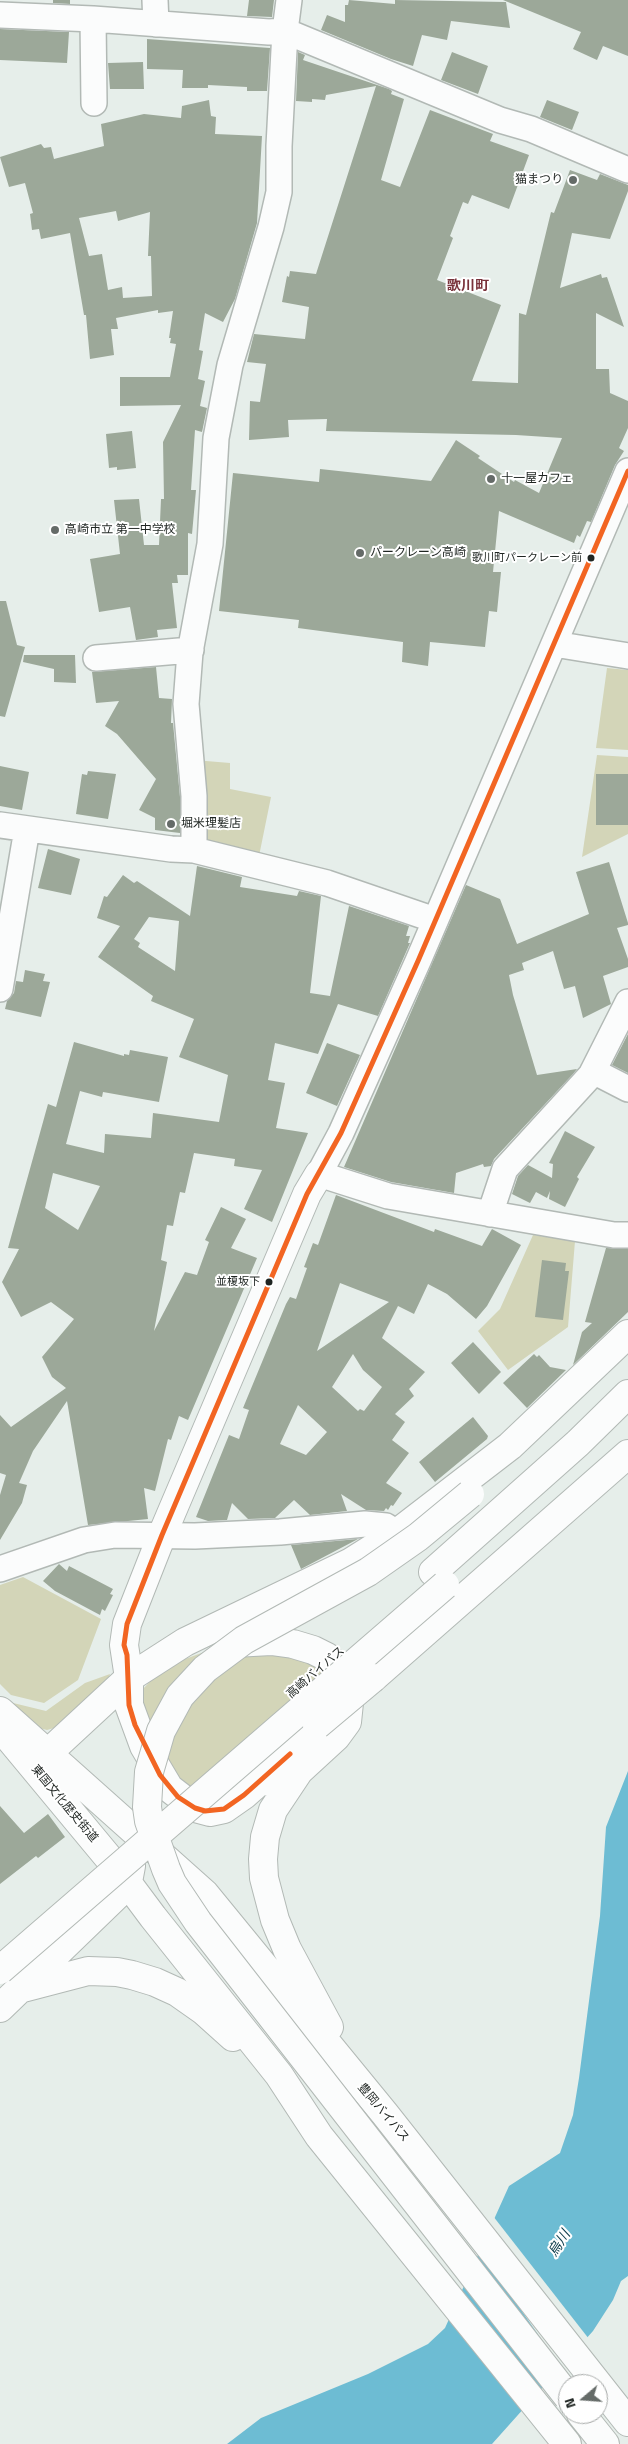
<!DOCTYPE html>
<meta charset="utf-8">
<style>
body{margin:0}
#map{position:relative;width:628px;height:2444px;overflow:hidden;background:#e6eeea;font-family:"Titillium Web",sans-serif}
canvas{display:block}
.north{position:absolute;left:558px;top:2374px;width:50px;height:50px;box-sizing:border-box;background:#fff;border:1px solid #a5a8a7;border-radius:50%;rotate:252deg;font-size:14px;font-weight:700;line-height:20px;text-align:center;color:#1f2522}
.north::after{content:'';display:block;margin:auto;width:18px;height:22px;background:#656b68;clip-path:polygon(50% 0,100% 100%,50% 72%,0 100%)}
</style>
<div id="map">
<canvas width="628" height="2444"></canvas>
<div class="north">N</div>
</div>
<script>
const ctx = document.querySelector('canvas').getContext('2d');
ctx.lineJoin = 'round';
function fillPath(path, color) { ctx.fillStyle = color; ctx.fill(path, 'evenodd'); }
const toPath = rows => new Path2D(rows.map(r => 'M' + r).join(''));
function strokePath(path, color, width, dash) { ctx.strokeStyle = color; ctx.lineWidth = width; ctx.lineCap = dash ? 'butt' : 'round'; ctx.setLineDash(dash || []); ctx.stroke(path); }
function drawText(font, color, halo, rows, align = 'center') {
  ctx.font = font + ' "Titillium Web","Noto Sans JP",sans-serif'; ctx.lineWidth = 4; ctx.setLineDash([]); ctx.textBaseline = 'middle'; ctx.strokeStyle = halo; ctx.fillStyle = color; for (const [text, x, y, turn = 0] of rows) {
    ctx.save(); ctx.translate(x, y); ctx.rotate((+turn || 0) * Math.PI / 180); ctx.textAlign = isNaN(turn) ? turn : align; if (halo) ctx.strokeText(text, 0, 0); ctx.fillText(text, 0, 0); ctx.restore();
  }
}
fillPath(toPath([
 [607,668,628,670,628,750,596,748],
 [597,755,628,757,628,834,582,857],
 [194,760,230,763,230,789,271,797,258,861,197,846],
 [533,1235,575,1241,568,1327,508,1370,478,1331,500,1309],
 [23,1577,101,1619,78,1680,44,1703,11,1695,0,1684,0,1585],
 [279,1648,331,1672,312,1722,217,1800,177,1783,138,1706,143,1689,157,1674,177,1662,207,1651],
 [110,1674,107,1683,61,1725,54,1728,47,1730,39,1728,9,1702,46,1711,85,1683]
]), '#d3d5b8');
fillPath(toPath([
 [628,1771,628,2276,621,2281,613,2300,593,2331,492,2444,227,2444,261,2418,368,2374,428,2344,445,2328,509,2186,560,2153,573,2115,579,2078,600,1916,606,1827]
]), '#6dbcd3');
fillPath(toPath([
 [493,2216,589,2339,562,2369,478,2248]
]), '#e6eeea');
fillPath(toPath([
 [53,0,70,0,70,4,53,3],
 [249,0,274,0,272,17,247,16],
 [349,0,395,4,395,0,506,2,510,28,451,21,447,40,422,35,413,66,391,59,321,30,327,15,345,22,345,5,348,5],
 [503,0,628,0,628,56,603,46,597,60,573,49,581,32],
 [0,29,69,32,67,63,0,60],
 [147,39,270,48,267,91,247,91,247,87,208,85,208,88,182,88,183,70,147,69],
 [298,52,305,55,303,60,389,89,392,91,391,94,404,99,381,180,400,187,430,110,493,134,490,141,529,155,509,209,472,195,468,204,463,202,450,236,453,238,437,280,501,305,472,381,518,383,519,313,526,315,551,212,554,213,570,170,597,180,600,174,628,185,628,191,610,239,572,233,560,288,601,274,602,278,607,277,624,327,596,313,596,369,609,369,610,393,628,401,628,428,619,448,624,451,615,465,591,522,587,521,580,537,577,535,574,543,499,511,493,572,501,572,497,612,489,611,485,647,430,642,428,666,402,662,403,642,298,628,299,620,219,611,233,473,319,482,320,469,431,481,456,440,480,456,478,458,514,482,515,480,539,493,562,438,516,435,326,431,327,419,288,420,289,437,249,440,250,401,260,402,266,364,247,362,254,334,305,339,309,307,282,302,287,276,289,277,290,271,316,274,376,86,326,95,325,100,312,99,312,102,296,101],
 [452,52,488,66,478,94,441,80],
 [143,62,144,89,110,89,108,63],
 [209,100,211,116,216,117,215,134,262,136,257,223,235,299,223,322,205,313,199,350,203,351,198,379,205,381,200,406,207,408,202,432,195,430,191,490,196,490,192,534,188,533,188,575,177,575,178,583,172,583,177,628,157,630,158,637,136,640,130,607,99,612,90,559,120,554,114,500,139,499,144,545,159,545,161,499,164,499,163,442,181,405,120,406,120,377,170,377,176,344,170,343,171,338,169,338,173,311,158,313,158,310,116,318,118,329,111,329,114,355,90,359,86,315,84,315,70,233,41,239,39,229,32,230,30,214,33,213,25,183,9,187,0,157,41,144,44,148,51,147,54,159,104,146,101,124,144,114,181,118,182,106],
 [116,211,118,221,150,212,148,256,151,256,152,296,123,298,122,287,108,290,102,254,89,256,79,218],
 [547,100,579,112,572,130,540,117],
 [132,431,136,468,117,470,117,467,109,468,106,434],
 [0,601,6,601,17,645,25,647,5,717,0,716],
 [24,655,75,655,76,683,54,682,54,669,23,662],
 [156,667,159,698,172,699,171,723,173,723,180,797,180,833,155,830,155,818,139,810,156,779,117,734,105,726,119,701,96,703,92,672],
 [0,766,29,772,22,810,0,806],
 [88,771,116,774,108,819,76,814,82,774,87,775],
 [596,774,628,774,628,825,596,825],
 [48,849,80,859,71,895,38,888],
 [609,862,628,923,628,925,617,928,628,959,628,967,603,976,611,1004,583,1018,575,986,564,989,553,951,522,963,524,970,509,975,513,995,537,1075,577,1069,573,1074,494,1159,491,1166,484,1167,483,1164,456,1173,454,1193,391,1182,344,1167,466,885,500,899,517,944,589,914,576,872],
 [197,866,242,877,240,887,297,896,299,891,321,896,310,993,330,996,349,906,409,926,406,936,410,936,408,943,410,943,378,1016,338,1004,318,1054,275,1043,268,1080,285,1083,276,1128,308,1133,272,1222,244,1209,262,1170,234,1166,235,1159,194,1153,185,1193,180,1192,173,1226,167,1225,161,1260,167,1262,154,1331,185,1272,197,1275,209,1242,205,1240,221,1207,246,1219,231,1248,257,1258,188,1420,179,1416,171,1440,168,1439,155,1491,144,1488,148,1519,88,1525,67,1401,33,1451,19,1483,27,1485,22,1503,0,1540,0,1495,6,1475,0,1473,0,1415,11,1427,66,1388,52,1377,42,1357,74,1319,51,1302,21,1317,2,1282,19,1249,8,1248,48,1104,56,1107,74,1042,124,1056,124,1054,129,1055,130,1050,168,1057,159,1102,103,1092,102,1097,80,1091,66,1144,104,1153,105,1134,151,1138,153,1113,219,1122,228,1075,179,1057,194,1019,151,1001,153,996,98,957,120,926,97,918,104,896,107,897,123,875,134,883,137,881,190,916],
 [149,917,179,921,175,971,138,947,140,943,134,939],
 [53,1173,100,1186,78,1230,45,1208],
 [25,970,45,974,43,981,50,982,41,1017,5,1009,7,1001,14,993,16,981,23,982],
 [628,1034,628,1073,612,1065],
 [327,1043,360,1055,337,1106,306,1093],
 [565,1131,595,1147,577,1177,579,1179,565,1207,549,1199,550,1191,547,1198,536,1192,530,1203,512,1194,518,1176,528,1165,552,1178,553,1164,549,1163],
 [336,1195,434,1232,435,1229,482,1246,492,1229,521,1245,487,1306,476,1319,447,1294,428,1284,414,1314,398,1306,382,1338,425,1372,409,1389,414,1396,395,1414,405,1422,392,1440,409,1453,386,1483,402,1493,393,1506,391,1505,388,1510,386,1508,384,1511,366,1510,341,1494,347,1511,310,1515,294,1500,275,1518,248,1519,232,1503,227,1520,208,1521,196,1517,229,1435,239,1439,249,1410,243,1408,286,1304,290,1297,296,1299,307,1268,304,1267,313,1243,318,1245],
 [340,1283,389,1302,317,1351],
 [353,1354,363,1370,382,1387,364,1411,360,1409,358,1411,332,1387],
 [298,1405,327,1432,306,1455,280,1444],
 [606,1248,628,1249,628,1312,573,1365,582,1332,592,1323,585,1322],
 [542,1260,566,1263,565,1271,569,1271,563,1320,535,1317],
 [473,1342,501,1372,479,1394,451,1363],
 [534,1354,537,1357,539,1355,550,1367,566,1370,527,1408,503,1383],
 [473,1417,488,1436,487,1439,435,1482,419,1462],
 [358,1539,301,1569,291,1545],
 [59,1564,67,1571,69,1566,113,1589,110,1594,113,1595,105,1611,102,1609,100,1615,55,1591,43,1581],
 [0,1806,24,1833,48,1814,65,1837,38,1858,36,1856,0,1884]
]), '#9ca899');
const street = toPath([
 [155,0,156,24],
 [0,15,93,19,269,32,285,31,500,120,531,129,628,170],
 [93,19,94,103],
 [628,471,418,961,341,1133,319,1174,388,1196,614,1235,628,1235],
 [554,644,628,656],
 [96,658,191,650],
 [0,825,171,849,194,850,327,883,435,920],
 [194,850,194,796,186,704,190,652,210,544,216,438,230,365,271,227,279,192,279,146,285,31,289,0],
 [0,989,27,829],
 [593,1071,628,1089],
 [490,1214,505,1169,591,1075,628,1002],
 [0,1569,84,1540,115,1535,195,1536,280,1532,365,1524,386,1526,397,1533]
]);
const secondary = toPath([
 [129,1678,124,1645,127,1624,162,1535,307,1194,319,1174]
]);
const highway = toPath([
 [433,1572,578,1443,628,1394],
 [234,1643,271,1641,293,1644,313,1650,327,1657,342,1670,350,1693,347,1722,336,1737,299,1771,273,1810,265,1837,263,1859,264,1878,275,1920,287,1949,329,2027],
 [129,1678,129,1705,144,1746,169,1788,195,1808,210,1812,224,1809,244,1795,279,1764],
 [373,1678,628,1454],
 [0,1711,205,1894,385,2114,628,2422],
 [5,1733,112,1862,153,1917,279,2075,319,2136,567,2444],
 [53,1771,48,1753,129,1678,185,1642,351,1562,397,1533,510,1446,628,1334],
 [270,1782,290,1754,317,1725],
 [23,1988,88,1971,117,1972,132,1975,155,1982,177,1992,204,2011,233,2037],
 [0,2008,116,1896,128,1882,131,1866],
 [581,2414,605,2444]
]);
strokePath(street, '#b2b9b5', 28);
strokePath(secondary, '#b2b9b5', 30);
strokePath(highway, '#b2b9b5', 30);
strokePath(street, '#fbfcfc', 25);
strokePath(secondary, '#fbfcfc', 28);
strokePath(highway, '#fbfcfc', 28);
const highwayBridge = toPath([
 [470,1494,418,1537,368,1572,244,1640,205,1669,180,1696,161,1731,149,1772,147,1807,149,1821,166,1869,172,1883,198,1922,568,2397],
 [317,1725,373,1678],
 [0,1970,445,1585]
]);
strokePath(highwayBridge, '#b2b9b5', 30, []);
strokePath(highwayBridge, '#fbfcfc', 28);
strokePath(toPath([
 [290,1754,244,1795,224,1809,205,1811,195,1808,178,1797,160,1775,135,1725,129,1705,127,1655,124,1645,127,1624,162,1535,307,1194,341,1133,418,961,628,471]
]), '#f26522', 5);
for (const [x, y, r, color] of [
 [573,180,5,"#656b68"],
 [491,479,5,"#656b68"],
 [55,530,5,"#656b68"],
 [360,553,5,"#656b68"],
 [591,558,4.5,"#1f2522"],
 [171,824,5,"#656b68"],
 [269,1282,4.5,"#1f2522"]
]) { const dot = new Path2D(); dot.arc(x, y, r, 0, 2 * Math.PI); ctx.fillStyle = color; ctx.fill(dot); strokePath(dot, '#fff', 2); }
drawText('11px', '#1f2522', '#fff', [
 ["歌川町パークレーン前",582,558],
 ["並榎坂下",260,1282]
], 'right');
drawText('12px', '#1f2522', '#fff', [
 ["猫まつり",563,180,"right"],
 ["十一屋カフェ",501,479],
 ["高崎市立 第一中学校",65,530],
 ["パークレーン高崎",370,553],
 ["堀米理髪店",181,824]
], 'left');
drawText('12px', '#1f2522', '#fff', [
 ["高崎バイパス",316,1673,-41],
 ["東国文化歴史街道",64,1804,50],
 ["豊岡バイパス",383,2113,50]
]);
drawText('bold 14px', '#79323b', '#fff', [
 ["歌川町",468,287]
]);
drawText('italic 14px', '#11404f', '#fff', [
 ["烏川",560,2244,-57]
]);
</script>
